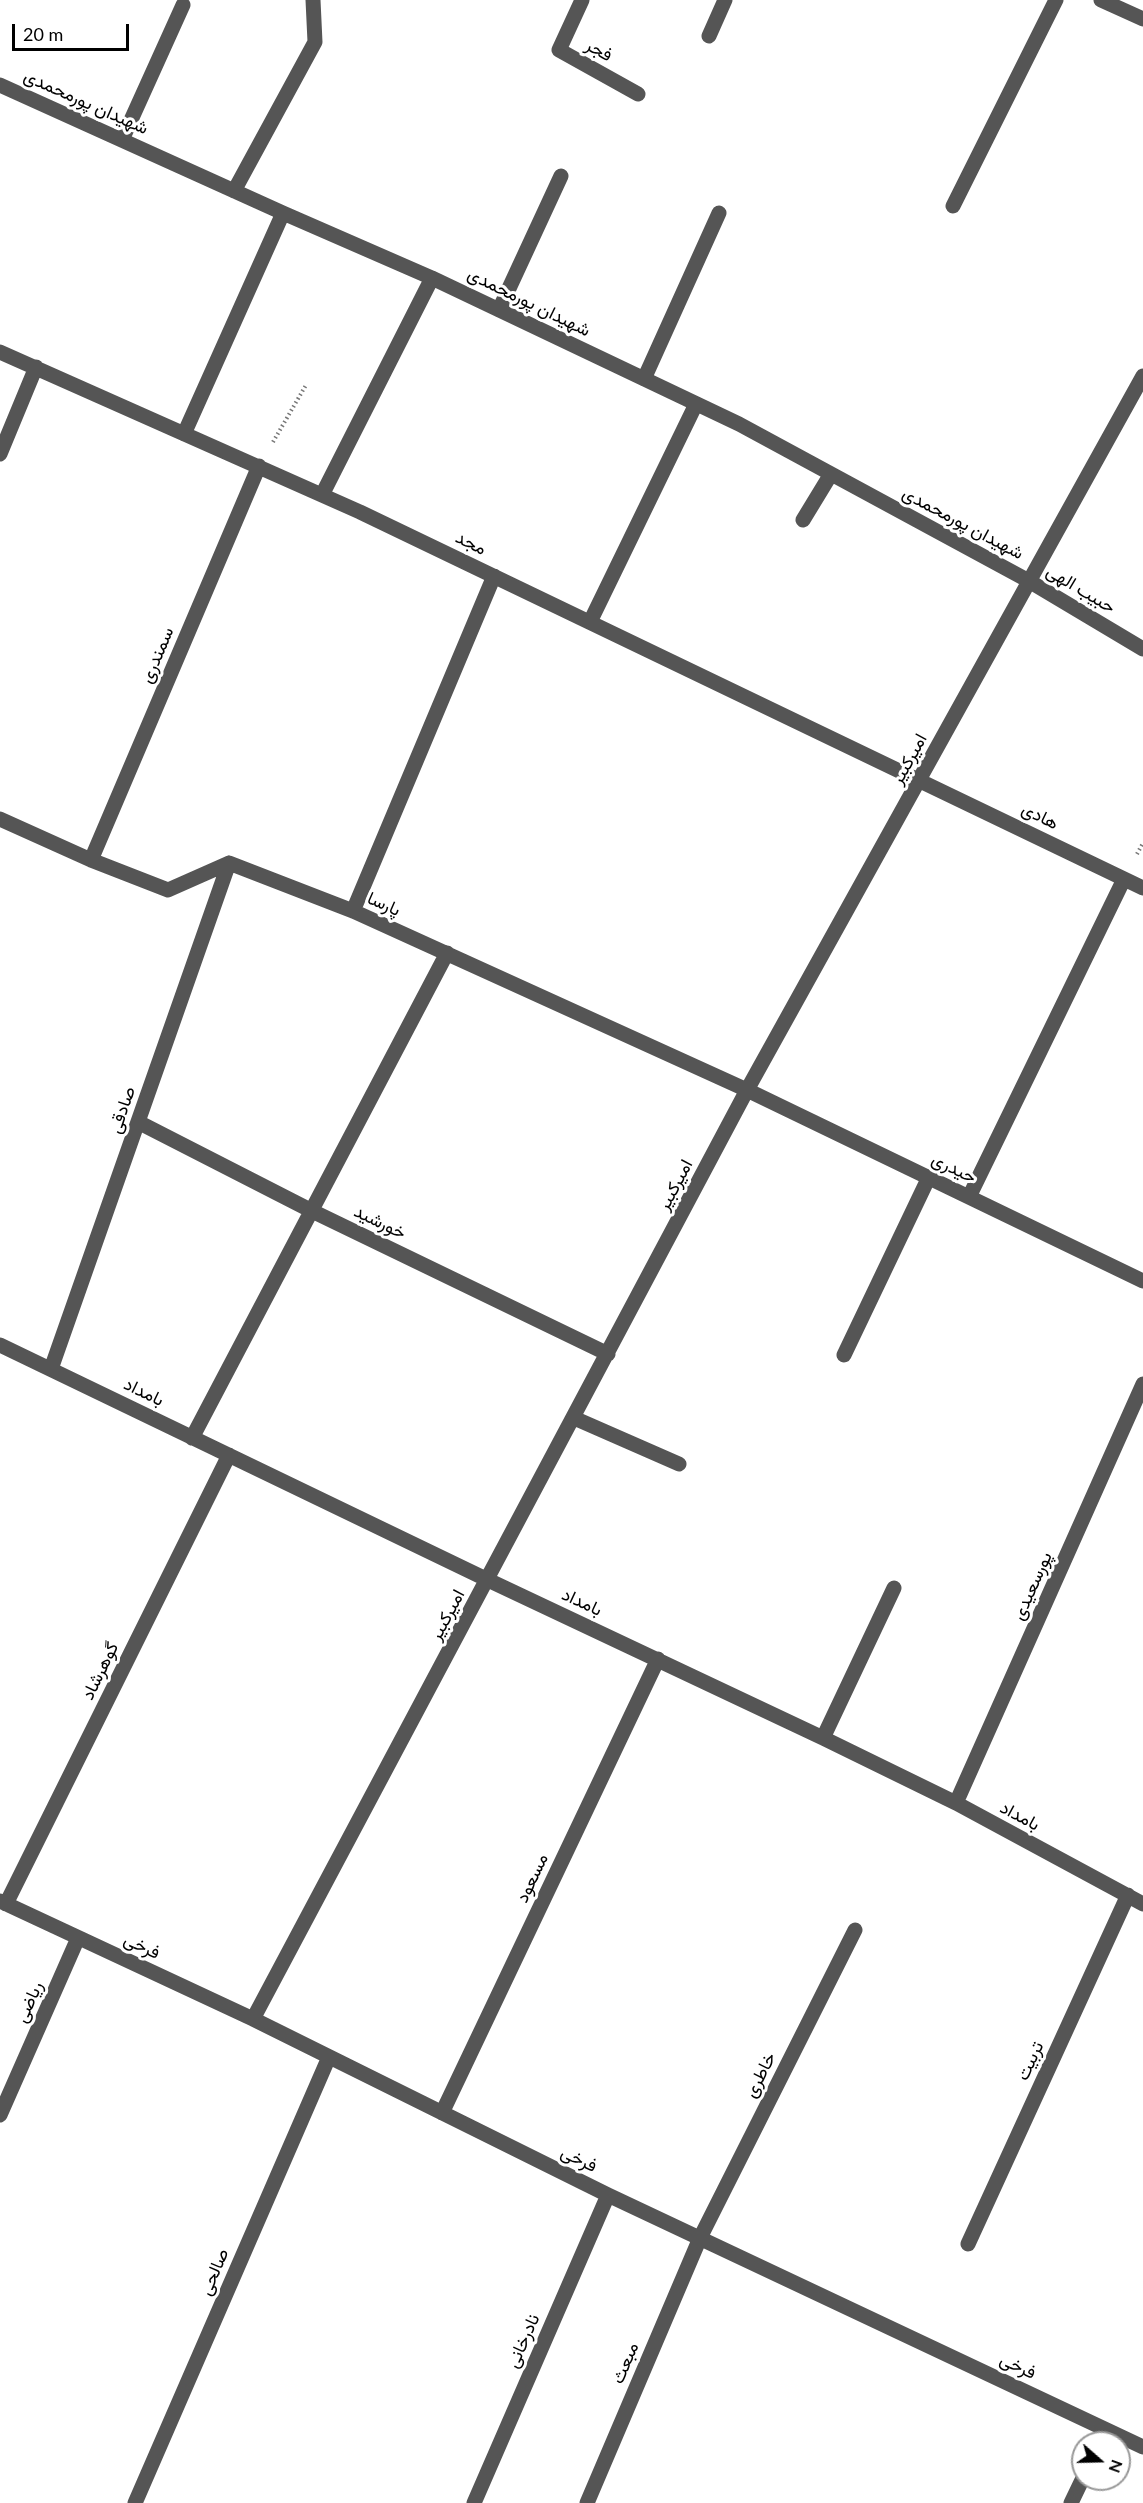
<!DOCTYPE html>
<meta charset="utf-8">
<style>
body{margin:0}
#map{position:relative;width:1143px;height:2503px;overflow:hidden;background:#fff;font-family:Lato,sans-serif}
canvas{display:block}
.north{position:absolute;left:1071px;top:2431px;width:60px;height:60px;box-sizing:border-box;background:#fff;border:2px solid #999;border-radius:50%;rotate:110deg;font-size:16px;font-weight:700;line-height:24px;text-align:center;color:#000}
.north::after{content:'';display:block;margin:auto;width:21px;height:27px;background:#000;clip-path:polygon(50% 0,100% 100%,50% 72%,0 100%)}
.scale{position:absolute;left:12px;top:24px;width:117px;height:27px;box-sizing:border-box;border:3px solid #000;border-top:0;padding-left:8px;font-size:18px;line-height:21px;white-space:nowrap;color:#000;-webkit-text-stroke:4px #fff;paint-order:stroke}
</style>
<div id="map">
<canvas width="1143" height="2503"></canvas>
<div class="north">N</div>
<div class="scale">20 m</div>
</div>
<script>
const ctx = document.querySelector('canvas').getContext('2d');
ctx.lineJoin = 'round';
const toPath = rows => new Path2D(rows.map(r => 'M' + r).join(''));
function strokePath(path, color, width, dash) { ctx.strokeStyle = color; ctx.lineWidth = width; ctx.lineCap = dash ? 'butt' : 'round'; ctx.setLineDash(dash || []); ctx.stroke(path); }
function drawText(font, color, halo, rows, align = 'center') {
  ctx.font = font + ' Lato,Vazirmatn,sans-serif'; ctx.lineWidth = 6; ctx.setLineDash([]); ctx.textBaseline = 'middle'; ctx.strokeStyle = halo; ctx.fillStyle = color; for (const [text, x, y, turn = 0] of rows) {
    ctx.save(); ctx.translate(x, y); ctx.rotate((+turn || 0) * Math.PI / 180); ctx.textAlign = isNaN(turn) ? turn : align; if (halo) ctx.strokeText(text, 0, 0); ctx.fillText(text, 0, 0); ctx.restore();
  }
}
strokePath(toPath([
 [273,442,306,385],
 [1137,854,1143,843]
]), '#777', 4, [1.5, 3]);
strokePath(toPath([
 [582,0,559,50,638,94],
 [1101,0,1143,19],
 [709,36,725,0],
 [0,85,283,213,432,278,739,424,1029,581,1143,649],
 [122,140,183,5],
 [234,191,315,42,313,0],
 [953,206,1056,0],
 [499,310,561,176],
 [0,352,360,512,1143,888],
 [644,379,719,213],
 [184,434,283,213],
 [0,454,36,367],
 [322,495,432,278],
 [803,520,831,474],
 [590,622,696,404],
 [0,819,91,860,168,890,229,863,353,911,747,1090,1143,1281],
 [91,860,259,466],
 [353,911,494,576],
 [138,1122,312,1211,608,1354],
 [969,1197,1124,879],
 [0,1345,488,1580,823,1738,956,1803,1143,1904],
 [844,1355,929,1177],
 [51,1369,229,863],
 [574,1418,679,1464],
 [192,1438,447,953],
 [823,1738,894,1588],
 [956,1803,1143,1384],
 [0,1901,253,2019,608,2195,1143,2447],
 [6,1904,229,1455],
 [253,2019,747,1090,1143,376],
 [442,2113,658,1659],
 [0,2115,78,1938],
 [968,2244,1128,1895],
 [135,2503,329,2057],
 [474,2503,608,2195],
 [587,2503,700,2238,855,1930],
 [1071,2503,1083,2478]
]), '#555', 15);
drawText('18px', '#000', '#fff', [
 ["فجر",599,50,29],
 ["شهیدان پورمحمدی",86,102,24],
 ["شهیدان پورمحمدی",529,302,26],
 ["شهیدان پورمحمدی",963,523,28],
 ["مجد",471,543,26],
 ["حبیب الهی",1081,589,31],
 ["سمندری",157,655,-67],
 ["امیرکبیر",909,759,-61],
 ["هادی",1040,816,26],
 ["پارسا",384,904,24],
 ["صادقی",122,1110,-71],
 ["حیدری",954,1168,26],
 ["امیرکبیر",675,1185,-62],
 ["خورشید",380,1222,26],
 ["بامداد",144,1392,26],
 ["پورسعیدی",1032,1586,-66],
 ["بامداد",582,1602,25],
 ["امیرکبیر",447,1615,-62],
 ["گوهرشاد",100,1671,-64],
 ["بامداد",1020,1816,28],
 ["مسعود",532,1878,-65],
 ["فرخی",142,1946,25],
 ["ریاضی",29,2002,-66],
 ["تربیت",1030,2061,-65],
 ["خاطری",760,2075,-63],
 ["فرخی",579,2159,26],
 ["صالحی",214,2272,-67],
 ["نادرخانی",523,2341,-66],
 ["مبعث",625,2363,-67],
 ["فرخی",1018,2366,25]
]);
</script>
